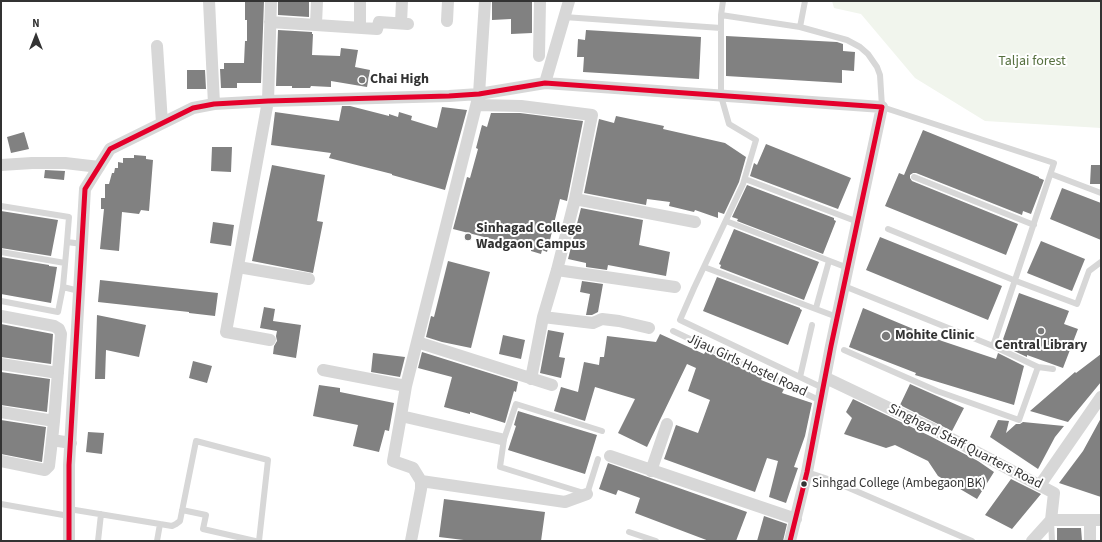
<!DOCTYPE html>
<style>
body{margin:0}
#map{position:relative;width:1102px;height:542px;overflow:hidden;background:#fff;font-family:"Source Sans 3",sans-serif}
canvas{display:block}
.frame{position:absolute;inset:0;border:2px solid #333;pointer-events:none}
.north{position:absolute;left:16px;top:16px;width:40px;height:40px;-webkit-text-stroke:3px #fff;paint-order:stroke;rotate:0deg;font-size:11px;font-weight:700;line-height:16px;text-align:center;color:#333}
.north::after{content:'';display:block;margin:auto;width:14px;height:18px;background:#333;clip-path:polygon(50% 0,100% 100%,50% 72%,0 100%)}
</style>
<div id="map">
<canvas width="1102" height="542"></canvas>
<div class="frame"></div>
<div class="north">N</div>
</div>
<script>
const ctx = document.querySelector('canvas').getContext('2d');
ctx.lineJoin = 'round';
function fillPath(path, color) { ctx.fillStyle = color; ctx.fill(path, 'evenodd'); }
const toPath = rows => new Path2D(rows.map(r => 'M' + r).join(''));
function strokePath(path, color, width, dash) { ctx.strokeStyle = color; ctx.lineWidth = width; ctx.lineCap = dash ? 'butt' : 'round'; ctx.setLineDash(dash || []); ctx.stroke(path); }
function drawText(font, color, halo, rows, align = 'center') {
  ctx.font = font + ' "Source Sans 3",sans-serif'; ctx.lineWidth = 4; ctx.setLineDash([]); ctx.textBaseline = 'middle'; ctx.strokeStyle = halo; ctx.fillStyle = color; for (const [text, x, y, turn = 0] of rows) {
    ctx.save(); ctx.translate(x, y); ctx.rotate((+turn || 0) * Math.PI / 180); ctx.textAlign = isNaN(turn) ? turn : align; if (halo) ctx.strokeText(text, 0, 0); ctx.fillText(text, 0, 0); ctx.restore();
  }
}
fillPath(toPath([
 [832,1,1101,1,1101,128,985,121,915,78,861,14,834,8]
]), '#f1f5ed');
fillPath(toPath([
 [245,1,264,1,261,83,237,83,237,88,221,88,220,69,224,69,224,63,244,63,245,41,247,41,247,20,245,20],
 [278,1,309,1,309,17,278,15],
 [492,1,532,1,532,33,511,34,511,19,492,20],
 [278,30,312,32,312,34,313,34,312,55,340,56,341,48,358,50,355,67,370,70,367,87,331,81,331,87,311,86,310,88,292,88,292,86,276,86],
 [586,30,701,37,699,79,583,72,584,57,577,57,578,39,585,40],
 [726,36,837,42,843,44,843,51,855,52,854,71,842,70,842,83,726,76],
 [187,70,205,70,206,89,187,89],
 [342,106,350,106,389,116,389,114,398,117,399,112,412,116,411,120,437,128,442,107,467,110,445,190,392,175,392,174,329,158,331,153,271,145,275,112,339,121],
 [491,113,520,113,583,121,567,201,560,199,547,252,542,250,541,254,531,251,531,249,453,229,467,177,470,178,478,149,476,148,482,125,487,127],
 [616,116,664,126,663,129,725,143,746,157,739,182,724,214,718,212,718,218,695,210,694,212,669,206,670,202,647,199,646,205,584,193,599,119,614,123],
 [923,130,1039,177,1039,178,1044,180,1031,214,1023,211,1022,215,916,173,913,173,910,175,910,178,912,181,1018,224,1006,255,885,206,899,173,904,175],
 [24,132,29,149,11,153,7,137],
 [766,144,851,178,838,209,750,176,754,163,757,165],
 [212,147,232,147,231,172,211,171],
 [134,155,146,156,146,159,153,160,149,211,141,210,139,214,122,212,119,251,100,249,104,209,101,209,101,198,105,198,105,184,109,184,112,173,114,173,115,168,118,168,118,162,123,163,123,158,134,158],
 [272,165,325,175,317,221,323,222,313,273,252,261],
 [1091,165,1101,165,1101,184,1090,184],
 [45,170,65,171,64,180,44,178],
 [747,185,834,218,834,220,836,221,823,254,737,221,738,219,732,217],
 [1062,188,1101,203,1101,240,1050,219],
 [581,208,643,220,639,245,670,252,666,276,608,265,607,270,586,267,586,263,568,259],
 [1,211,58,220,51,256,1,248],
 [213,222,234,225,231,246,210,243],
 [734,229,819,262,804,300,720,268,721,265,719,264],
 [880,237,1002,286,988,320,866,270],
 [1041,241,1085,259,1072,291,1027,273],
 [1,257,49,265,49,266,57,267,51,303,1,294],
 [448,261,490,272,471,348,442,342,426,337,431,316,434,317],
 [717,277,800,308,800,309,802,310,788,345,703,311],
 [100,280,218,293,215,316,189,313,189,312,98,302],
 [582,281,603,284,598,312,592,315,586,315,590,294,580,292],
 [1019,293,1069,311,1064,324,1078,329,1063,368,1027,355,1027,357,1001,345],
 [264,307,275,309,273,321,301,325,296,358,273,354,274,346,277,341,276,336,277,331,260,328],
 [863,308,942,341,996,359,998,353,1024,366,1014,405,915,375,916,373,849,347],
 [97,315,146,325,139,357,106,350,105,379,95,379],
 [1,324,53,334,51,364,1,357],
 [548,330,564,333,559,357,565,358,561,378,540,373],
 [660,334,704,354,706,351,762,378,761,380,784,389,782,393,812,403,805,436,794,467,798,468,786,503,769,497,778,461,767,458,755,492,664,459,676,425,698,433,710,400,688,391,696,368,687,364,647,447,618,433,635,399,595,387,585,421,554,411,561,387,578,392,584,362,599,365,600,357,604,357,607,336,656,342],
 [503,335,525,340,521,359,499,354],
 [422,352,518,382,516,392,514,391,505,423,470,412,470,414,444,407,452,377,418,368],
 [373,353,405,357,400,377,371,372],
 [1101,354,1101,382,1068,422,1030,411,1075,372,1076,373],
 [193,361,212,366,207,383,189,378],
 [1,372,50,379,47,412,1,405],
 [910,384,964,408,952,431,900,405],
 [319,385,340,388,340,392,394,403,389,431,385,430,379,452,353,446,358,425,313,416],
 [853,399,930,436,978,461,994,472,977,499,938,476,928,461,895,445,886,448,844,434,852,418,846,412],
 [518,411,597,435,585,474,508,450,516,426,514,425],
 [1101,418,1101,497,1059,483,1083,451],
 [1,420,46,427,42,462,1,454],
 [998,420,1009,421,1006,433,1016,424,1020,424,1023,422,1064,426,1055,437,1038,469,990,437],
 [88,432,104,433,102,454,86,452],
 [608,463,747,512,736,541,709,541,635,513,640,498,618,490,616,495,599,489],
 [1011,479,1041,494,1012,529,985,515],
 [444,499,545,512,541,541,472,541,439,537],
 [764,516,787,524,783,541,757,541],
 [1057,528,1081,528,1082,541,1057,541]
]), '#818181');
strokePath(toPath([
 [723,1,721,15,721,96,729,124,756,140,743,184,694,288,680,320,823,388],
 [721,15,800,27,847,40,860,47,868,54,877,67,880,75,882,107,1054,163,993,346,844,286],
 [564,17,721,28],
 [800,27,805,1],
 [1051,174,1101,193],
 [914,177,1034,225],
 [745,179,858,222],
 [1,206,69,217,67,242,82,244],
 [726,221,848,268],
 [888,229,1016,281,1077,304,1089,271,1101,262],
 [67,242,63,287,79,291],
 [1,252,65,263],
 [704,267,837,317],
 [1,301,58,312,63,287],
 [816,308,829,261],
 [673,331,821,401],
 [844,350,937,391,1019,420,1038,367,993,346],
 [1038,367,1053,369],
 [800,377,812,325],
 [502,439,504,439,500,467,587,494,598,459],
 [504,439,516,404,602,431],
 [807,472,828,479,972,541],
 [1,504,69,516],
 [69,509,160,524,172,526,176,524,180,521,196,441,268,460,259,541],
 [182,510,206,515,203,529,255,541],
 [1051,521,1052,541],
 [629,532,656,541],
 [98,541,101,514],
 [157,541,160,524]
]), '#d7d7d7', 6);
strokePath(toPath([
 [209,1,214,104],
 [485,1,479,94,406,386,401,416,501,439],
 [447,21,448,1],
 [270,22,377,29,379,22,408,24],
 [401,23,402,1],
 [316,24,317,1],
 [360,27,360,1],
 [157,46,162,123],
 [539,56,540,1],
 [545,83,569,1],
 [477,105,521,106,592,115,575,199,557,270,543,317,531,379],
 [1,165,32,163,65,163,99,167],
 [575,199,695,222],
 [238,267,309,279],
 [557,270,675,287],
 [1,316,54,326,59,329,61,334,54,421],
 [543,317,593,323,602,319,619,321,649,328],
 [270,340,226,332,268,101,271,1],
 [417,342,552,385],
 [1,364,58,373],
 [323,370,406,386],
 [826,378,933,429,1054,493,1051,520],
 [1,412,54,421,52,440],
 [401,416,393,461,413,468,421,481,421,489,411,541],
 [610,456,796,519],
 [1,461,45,470,49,466,52,440,71,443],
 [651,471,667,424],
 [421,481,565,502,587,494],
 [1040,485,1101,397],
 [1051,520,1101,520],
 [1090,520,1090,541],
 [69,541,69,465,85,189,110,149,193,108,214,104,268,101,449,96,479,94,545,83,882,107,831,346,807,472,790,541],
 [1032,541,1051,520]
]), '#d7d7d7', 12);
strokePath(toPath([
 [69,541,69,465,85,189,110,149,193,108,214,104,268,101,449,96,479,94,545,83,882,107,831,346,807,472,790,541]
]), '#e4002b', 5);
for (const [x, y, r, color] of [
 [362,80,4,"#7a7a7a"],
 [468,237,4,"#7a7a7a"],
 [1041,331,4,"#7a7a7a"],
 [886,336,5,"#7a7a7a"],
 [804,484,3.5,"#333"]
]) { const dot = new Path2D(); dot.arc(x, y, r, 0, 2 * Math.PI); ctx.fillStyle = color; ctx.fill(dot); strokePath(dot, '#fff', 1.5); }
drawText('13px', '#333', '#fff', [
 ["Sinhgad College (Ambegaon BK)",812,484]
], 'left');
drawText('14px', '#56703f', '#fff', [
 ["Taljai forest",1032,62]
]);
drawText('bold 14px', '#333', '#fff', [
 ["Chai High",370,80],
 ["Sinhagad College",476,229],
 ["Wadgaon Campus",476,245],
 ["Mohite Clinic",895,336],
 ["Central Library",1041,346,"center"]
], 'left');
drawText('14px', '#333', '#fff', [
 ["Jijau Girls Hostel Road",747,366,25],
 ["Singhgad Staff Quarters Road",965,447,27]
]);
</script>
